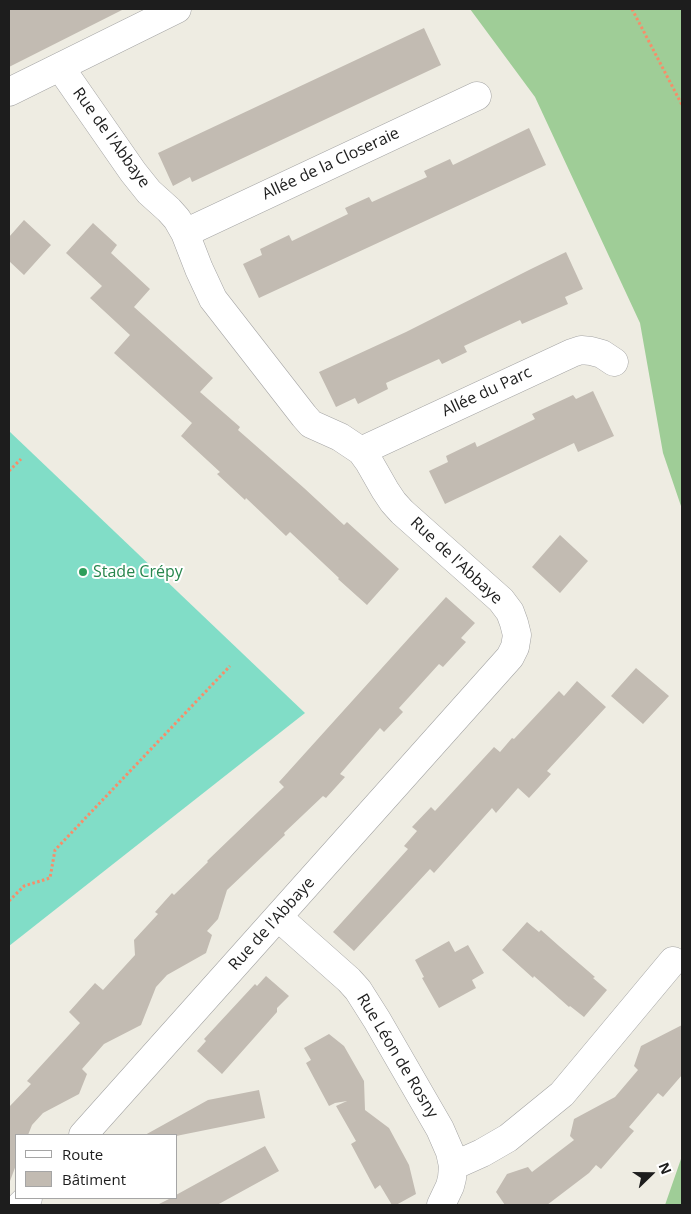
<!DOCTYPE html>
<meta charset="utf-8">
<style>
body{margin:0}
#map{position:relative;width:691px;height:1214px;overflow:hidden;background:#eeece2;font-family:"Open Sans",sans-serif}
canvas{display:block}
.frame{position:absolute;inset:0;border:10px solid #1d1d1d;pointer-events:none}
.legend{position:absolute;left:15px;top:1134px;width:162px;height:65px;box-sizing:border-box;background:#fff;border:1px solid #a5a5a5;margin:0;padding:6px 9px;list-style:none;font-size:15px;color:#1d1d1d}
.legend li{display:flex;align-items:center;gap:10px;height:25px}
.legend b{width:25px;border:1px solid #a5a5a5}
.north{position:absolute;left:626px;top:1149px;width:50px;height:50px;-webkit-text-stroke:4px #fff;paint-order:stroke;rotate:68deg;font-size:14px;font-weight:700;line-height:20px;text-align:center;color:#1d1d1d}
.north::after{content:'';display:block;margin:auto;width:18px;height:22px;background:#1d1d1d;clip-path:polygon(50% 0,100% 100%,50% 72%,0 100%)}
</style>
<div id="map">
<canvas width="691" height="1214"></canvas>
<div class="frame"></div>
<ul class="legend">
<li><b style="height:6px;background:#fff"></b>Route</li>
<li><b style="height:14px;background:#c2bbb2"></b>Bâtiment</li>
</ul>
<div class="north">N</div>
</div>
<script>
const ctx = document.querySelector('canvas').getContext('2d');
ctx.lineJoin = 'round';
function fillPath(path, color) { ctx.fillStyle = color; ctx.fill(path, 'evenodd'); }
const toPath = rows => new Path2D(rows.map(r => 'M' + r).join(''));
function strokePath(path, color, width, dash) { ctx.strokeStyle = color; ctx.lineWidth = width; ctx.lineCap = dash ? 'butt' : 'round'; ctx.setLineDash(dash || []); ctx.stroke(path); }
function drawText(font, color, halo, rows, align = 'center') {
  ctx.font = font + ' "Open Sans",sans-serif'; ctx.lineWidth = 4; ctx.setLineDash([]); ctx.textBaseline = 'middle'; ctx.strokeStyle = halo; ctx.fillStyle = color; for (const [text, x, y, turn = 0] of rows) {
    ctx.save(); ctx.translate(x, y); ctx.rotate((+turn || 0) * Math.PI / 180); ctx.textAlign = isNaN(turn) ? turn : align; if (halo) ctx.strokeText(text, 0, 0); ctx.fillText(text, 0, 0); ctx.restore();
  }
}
fillPath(toPath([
 [470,9,682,9,682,509,663,453,640,323,535,97],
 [682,1156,682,1205,665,1205]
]), '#9fcd97');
fillPath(toPath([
 [9,431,305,713,9,946]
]), '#81ddc7');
fillPath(toPath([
 [9,9,124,9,9,67],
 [424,28,441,65,192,182,190,177,173,186,158,153],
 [529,128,546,165,259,298,243,264,262,255,260,249,289,235,292,241,348,214,345,208,358,202,369,197,372,202,427,177,424,171,450,159,453,165],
 [24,220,51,245,24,275,9,261,9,237],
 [93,223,117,245,111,253,150,289,134,307,213,378,200,392,240,427,238,430,304,488,344,525,347,522,399,569,367,605,338,579,339,578,290,532,286,536,246,498,245,500,217,474,220,472,181,436,192,423,114,353,130,335,90,298,102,286,66,253],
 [566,252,583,289,565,297,568,304,522,324,520,320,464,346,467,352,442,364,439,359,386,383,388,389,358,404,355,398,336,407,319,372,406,332,531,269],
 [593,391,614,436,578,452,574,443,445,504,429,471,448,462,446,456,475,442,477,447,535,419,532,414,573,395,576,399],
 [560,535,588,561,560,593,532,567],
 [446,597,475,623,461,638,466,642,443,667,439,664,399,708,403,712,384,732,380,728,340,774,345,777,326,798,323,796,284,833,285,835,227,890,218,919,207,931,212,935,206,953,167,975,156,987,141,1025,104,1044,82,1069,87,1074,79,1094,43,1113,32,1125,28,1135,16,1135,16,1165,10,1181,9,1181,9,1107,31,1084,27,1081,80,1023,69,1012,95,983,103,990,135,955,134,940,158,914,155,912,172,893,174,895,208,862,207,861,284,787,279,782],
 [636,668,669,696,643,724,611,696],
 [577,681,606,707,547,771,551,774,529,798,518,788,496,813,492,808,434,873,430,869,354,951,333,932,408,849,404,846,417,831,412,827,431,807,435,811,494,747,500,752,512,738,514,739,559,691,564,696],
 [527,922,539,932,541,930,559,946,595,977,593,978,607,990,584,1017,570,1006,569,1007,534,976,533,978,502,950],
 [449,941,455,952,468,945,484,973,472,980,476,988,439,1008,422,978,424,977,415,960],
 [266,976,289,996,277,1008,277,1012,222,1074,197,1051,206,1041,204,1039,255,984,257,986],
 [682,1025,682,1075,663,1097,658,1093,629,1127,634,1131,601,1169,596,1165,589,1173,547,1205,505,1205,496,1192,507,1174,528,1167,532,1172,574,1140,570,1136,574,1119,615,1097,638,1070,634,1066,641,1046],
 [329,1034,344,1046,364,1081,365,1110,389,1128,409,1165,416,1194,396,1205,392,1205,380,1185,375,1189,351,1144,356,1141,336,1106,347,1101,335,1103,329,1106,306,1063,311,1060,304,1048],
 [259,1090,265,1118,176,1136,176,1135,145,1135,208,1100],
 [265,1146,279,1171,217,1205,157,1205,171,1198,176,1198,176,1195]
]), '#c2bbb2');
const minor = toPath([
 [60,67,133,172,149,192,169,210,177,219,185,233,199,269,213,299,304,416,311,424,340,437,361,451,369,462,385,490,393,502,402,512,501,600,510,612,514,623,517,635,515,647,510,657,83,1135],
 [9,92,177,9],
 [185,233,477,96],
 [361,451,572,353,581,350,591,351,602,354,614,362],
 [278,917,349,980,358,990,377,1020,440,1129,450,1152,453,1166,452,1178,450,1186,441,1205],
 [453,1166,482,1153,508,1138,562,1094,673,961],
 [21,1205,28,1198]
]);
strokePath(minor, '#a4a4a4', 29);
strokePath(toPath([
 [632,9,682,105],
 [9,471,21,459],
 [9,901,24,886,50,878,55,850,230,666]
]), '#f88d69', 3, [2.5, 2.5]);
strokePath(minor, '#fff', 28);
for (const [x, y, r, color] of [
 [83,572,5,"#2e9e5b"]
]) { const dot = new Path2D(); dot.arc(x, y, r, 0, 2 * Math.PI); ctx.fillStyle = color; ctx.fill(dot); strokePath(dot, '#fff', 2); }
drawText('16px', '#1d1d1d', '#fff', [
 ["Rue de l'Abbaye",111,138,54],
 ["Allée de la Closeraie",331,164,-25],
 ["Allée du Parc",487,392,-25],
 ["Rue de l'Abbaye",456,561,43],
 ["Rue de l'Abbaye",272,924,-48],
 ["Rue Léon de Rosny",397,1056,59]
]);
drawText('16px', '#27864d', '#fff', [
 ["Stade Crépy",93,572]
], 'left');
</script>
